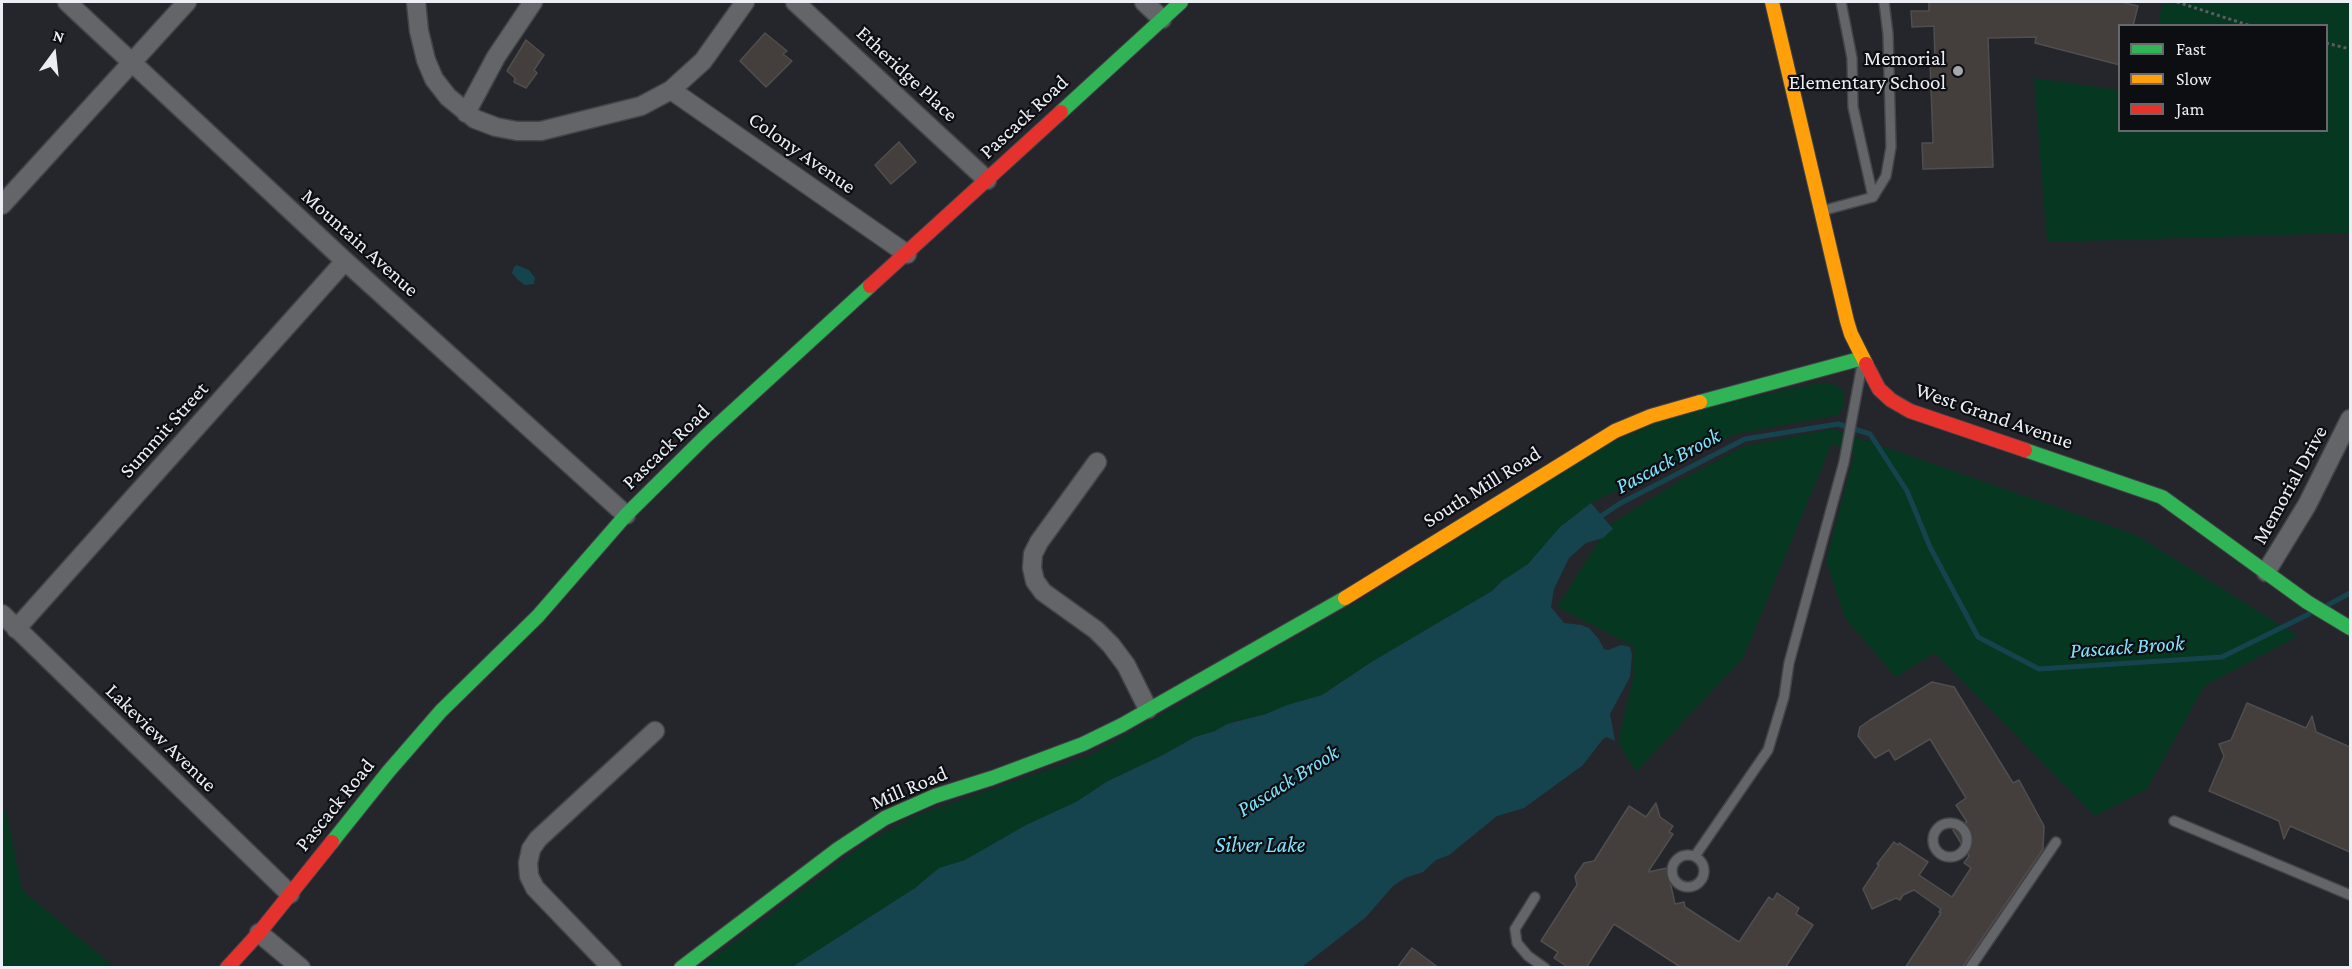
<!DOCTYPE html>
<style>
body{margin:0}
#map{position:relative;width:2352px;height:969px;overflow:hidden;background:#25262b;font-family:"Crimson Pro",serif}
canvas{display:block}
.frame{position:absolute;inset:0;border:3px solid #ebeef4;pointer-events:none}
.legend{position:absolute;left:2118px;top:24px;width:210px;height:108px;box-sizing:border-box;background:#0d0e12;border:2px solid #66686c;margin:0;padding:8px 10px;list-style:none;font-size:18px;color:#ebeef4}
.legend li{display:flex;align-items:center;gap:12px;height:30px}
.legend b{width:30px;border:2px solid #66686c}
.north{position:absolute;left:24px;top:24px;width:60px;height:60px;-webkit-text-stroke:4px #0d0e12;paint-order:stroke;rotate:15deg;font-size:16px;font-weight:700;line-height:24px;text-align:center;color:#ebeef4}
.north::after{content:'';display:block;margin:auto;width:21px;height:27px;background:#ebeef4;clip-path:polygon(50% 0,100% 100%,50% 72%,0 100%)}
</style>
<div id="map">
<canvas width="2352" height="969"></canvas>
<div class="frame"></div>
<ul class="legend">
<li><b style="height:8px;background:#30b455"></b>Fast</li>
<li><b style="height:8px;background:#ff9f0a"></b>Slow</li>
<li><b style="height:8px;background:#e5322d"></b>Jam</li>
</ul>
<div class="north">N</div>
</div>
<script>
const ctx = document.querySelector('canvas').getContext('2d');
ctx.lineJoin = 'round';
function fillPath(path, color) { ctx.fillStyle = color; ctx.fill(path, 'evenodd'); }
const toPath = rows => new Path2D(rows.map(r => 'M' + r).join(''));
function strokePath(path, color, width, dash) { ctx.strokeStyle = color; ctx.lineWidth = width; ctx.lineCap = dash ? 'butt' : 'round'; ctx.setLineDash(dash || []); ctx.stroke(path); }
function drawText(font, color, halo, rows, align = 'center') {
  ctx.font = font + ' "Crimson Pro",serif'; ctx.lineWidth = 4.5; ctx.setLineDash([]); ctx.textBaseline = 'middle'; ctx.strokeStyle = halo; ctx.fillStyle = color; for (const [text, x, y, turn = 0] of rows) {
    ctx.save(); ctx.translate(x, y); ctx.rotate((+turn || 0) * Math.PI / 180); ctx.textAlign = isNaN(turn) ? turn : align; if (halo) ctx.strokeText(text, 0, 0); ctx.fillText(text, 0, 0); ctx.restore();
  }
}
fillPath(toPath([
 [2163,2,2350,2,2350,233,2047,242,2034,78,2119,90,2120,130,2326,130,2326,26,2158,25],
 [1818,383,1833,384,1843,391,1844,404,1839,415,1736,434,1591,503,1560,527,1528,564,1502,581,1492,591,1373,661,1318,697,1287,705,1266,714,1235,721,1215,731,1195,737,1161,756,1108,781,1076,802,1026,825,965,860,935,871,915,888,792,967,700,968,867,842,918,815,1091,755,1366,597,1603,446,1675,415],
 [1833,429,2136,535,2298,636,2204,686,2147,789,2095,816,1935,653,1896,677,1845,618,1826,561,1854,455,1832,443,1743,658,1636,772,1618,742,1634,673,1633,646,1557,607,1609,525,1683,479,1744,446],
 [2,810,7,814,22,890,114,967,2,967]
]), '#053721');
fillPath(toPath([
 [517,265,529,270,535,278,534,284,525,285,518,280,512,273,514,267],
 [1591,503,1613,529,1603,538,1586,543,1569,558,1554,589,1551,607,1564,623,1581,625,1589,628,1598,638,1604,649,1608,650,1621,645,1630,647,1632,655,1630,677,1610,714,1615,741,1607,737,1603,739,1583,765,1524,808,1497,816,1449,855,1436,860,1423,872,1405,878,1393,886,1366,917,1302,967,792,967,915,888,939,868,965,860,1026,825,1076,802,1108,781,1161,756,1195,737,1215,731,1227,724,1266,714,1287,705,1322,695,1373,661,1492,591,1502,581,1528,564,1560,527]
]), '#15444f');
strokePath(toPath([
 [1597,519,1619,504,1745,439,1838,424,1870,434,1907,491,1930,547,1978,637,2039,669,2222,657,2309,614],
 [2328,605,2350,593]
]), '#15444f', 5);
const building = toPath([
 [1929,2,2121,2,2138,6,2133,26,2120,26,2120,65,2035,43,2036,37,1988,38,1993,167,1923,169,1922,143,1933,143,1930,60,1935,60,1934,26,1912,27,1911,11,1929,11,1929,2],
 [765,33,787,51,783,54,792,61,766,87,740,61,765,33],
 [526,40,544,55,534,70,537,73,526,88,514,82,515,78,507,71,526,40],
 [899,142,916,162,891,184,875,165,899,142],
 [1932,682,1954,687,2013,783,2019,780,2044,826,2043,849,1962,968,1905,968,1941,913,1939,912,1941,909,1914,890,1903,895,1900,900,1896,898,1872,909,1863,889,1879,865,1877,864,1894,842,1898,845,1899,843,1928,862,1919,875,1952,897,1971,868,1964,863,1969,856,1953,830,1967,822,1956,805,1966,798,1930,739,1895,760,1889,750,1875,758,1858,736,1860,727,1870,720,1932,682],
 [2247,703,2306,728,2312,716,2316,732,2350,747,2350,852,2290,826,2284,839,2279,821,2209,791,2224,756,2219,744,2231,740,2247,703],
 [1656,803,1660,817,1673,826,1669,832,1673,834,1648,872,1667,868,1675,904,1684,902,1685,907,1739,942,1769,897,1773,900,1777,893,1799,908,1796,914,1813,925,1785,968,1682,968,1614,924,1586,968,1569,968,1554,958,1558,952,1541,941,1577,885,1575,876,1584,863,1594,861,1629,806,1646,817,1656,803],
 [1412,948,1439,968,1397,968,1412,948]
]);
fillPath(building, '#443e3c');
strokePath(building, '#504e4f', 1.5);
const lane = toPath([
 [1841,2,1852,58,1853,107,1873,197],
 [1825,210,1873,197,1886,176,1891,147,1888,34,1884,2],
 [2174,821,2350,895],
 '1933 840a17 17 0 1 1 34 0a17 17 0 1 1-34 0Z',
 '1672 871a16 16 0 1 1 32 0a16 16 0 1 1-32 0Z',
 [1695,856,1768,750,1784,697,1789,663,1844,462,1861,370],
 [1535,897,1515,929,1517,943,1528,956,1545,968],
 [1970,968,2056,842]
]);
const street = toPath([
 [67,2,345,261,626,515],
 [416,2,419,31,426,60,434,79,448,97,475,119,496,127,517,131,541,131,641,106,671,90,703,61,745,2],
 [795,2,987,180],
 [1144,2,1162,19],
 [671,90,907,254],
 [466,113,496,57,533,2],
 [2,205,187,2],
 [1097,462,1039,542,1033,554,1032,568,1035,581,1043,592,1096,630,1111,645,1126,665,1148,709],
 [2266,572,2307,505,2350,419],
 [2,614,290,894],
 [16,629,345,261],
 [259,933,301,968],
 [612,968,535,888,529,876,528,863,531,849,538,839,655,731]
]);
const fast = toPath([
 [1061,112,1181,2],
 [1700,402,1863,358],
 [2025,450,2162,497,2307,602,2350,628],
 [332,842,388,772,441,711,538,616,626,515,706,436,870,286],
 [681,968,838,849,885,818,935,796,992,778,1083,744,1122,725,1345,598]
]);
const slow = toPath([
 [1772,2,1847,321,1851,334,1866,364],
 [1345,598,1615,431,1651,416,1700,402]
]);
const jam = toPath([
 [870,286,1061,112],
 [1866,364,1879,389,1891,400,1910,411,2025,450],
 [227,968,259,933,332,842]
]);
strokePath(lane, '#434448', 12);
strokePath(street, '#434448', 21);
strokePath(fast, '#434448', 16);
strokePath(slow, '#434448', 16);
strokePath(jam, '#434448', 16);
strokePath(toPath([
 [2177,2,2251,26],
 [2326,43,2350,49]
]), '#5c5d61', 3, [3, 3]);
strokePath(lane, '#646569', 9);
strokePath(street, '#646569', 18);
strokePath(fast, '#30b455', 14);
strokePath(slow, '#ff9f0a', 14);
strokePath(jam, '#e5322d', 14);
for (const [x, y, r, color] of [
 [1958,71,6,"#a6a8ae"]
]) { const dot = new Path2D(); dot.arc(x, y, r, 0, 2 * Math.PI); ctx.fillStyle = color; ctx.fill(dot); strokePath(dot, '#0d0e12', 2); }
drawText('21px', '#ebeef4', '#0d0e12', [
 ["Memorial",1946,59],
 ["Elementary School",1946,83]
], 'right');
drawText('21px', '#ebeef4', '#0d0e12', [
 ["Etheridge Place",907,74,43],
 ["Pascack Road",1024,117,-43],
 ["Colony Avenue",802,153,35],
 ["Mountain Avenue",360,243,42],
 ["West Grand Avenue",1994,416,19],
 ["Summit Street",164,430,-48],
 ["Pascack Road",666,447,-44],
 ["Memorial Drive",2290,485,-61],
 ["South Mill Road",1482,487,-32],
 ["Lakeview Avenue",161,738,44],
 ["Mill Road",909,788,-23],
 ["Pascack Road",335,805,-51]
]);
drawText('italic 22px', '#81e4fe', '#0d0e12', [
 ["Pascack Brook",1668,461,-28],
 ["Pascack Brook",2127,647,-4],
 ["Pascack Brook",1288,781,-32],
 ["Silver Lake",1260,845]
]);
</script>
